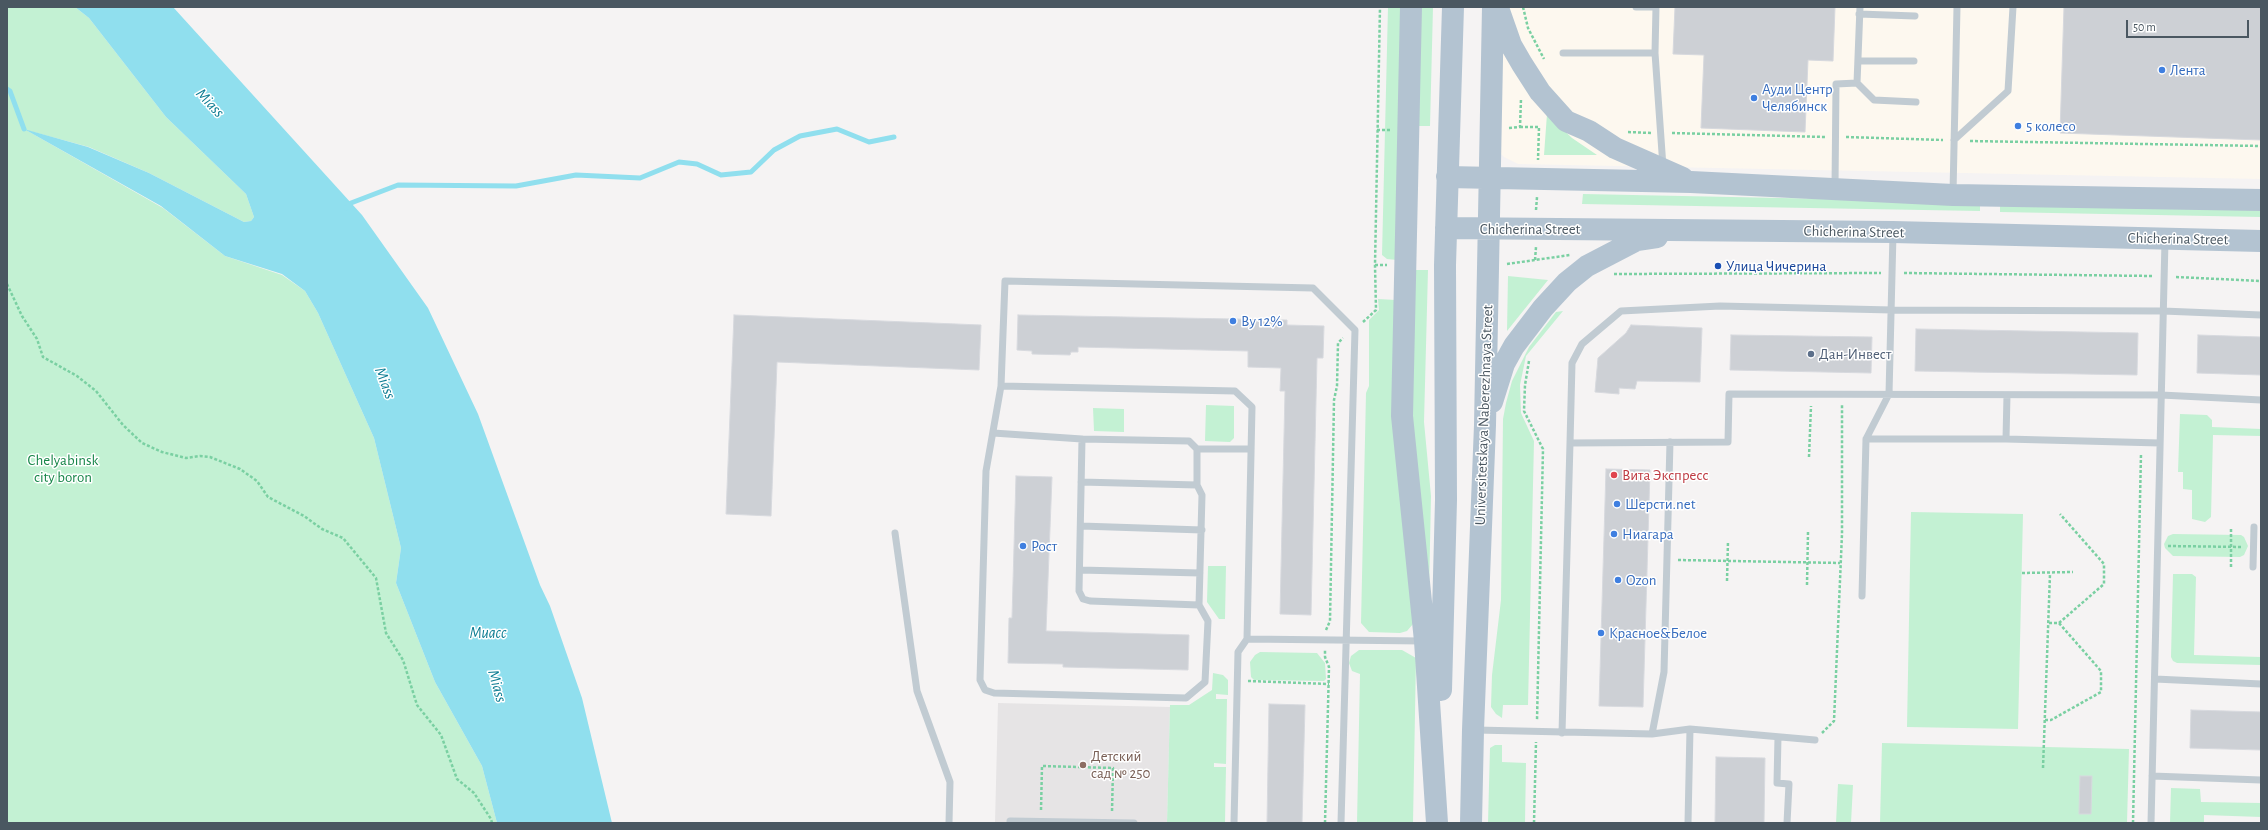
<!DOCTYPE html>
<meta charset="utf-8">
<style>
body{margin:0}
#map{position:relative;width:2268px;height:830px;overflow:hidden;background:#f5f3f3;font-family:"Alegreya Sans",sans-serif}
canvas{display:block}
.frame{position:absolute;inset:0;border:8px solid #4a5761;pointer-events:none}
.scale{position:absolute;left:2126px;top:20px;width:123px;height:18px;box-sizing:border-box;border:2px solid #4a5761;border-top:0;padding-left:5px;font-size:12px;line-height:14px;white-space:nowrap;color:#4a5761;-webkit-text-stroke:3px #fff;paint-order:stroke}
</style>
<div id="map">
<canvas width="2268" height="830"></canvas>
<div class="frame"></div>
<div class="scale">50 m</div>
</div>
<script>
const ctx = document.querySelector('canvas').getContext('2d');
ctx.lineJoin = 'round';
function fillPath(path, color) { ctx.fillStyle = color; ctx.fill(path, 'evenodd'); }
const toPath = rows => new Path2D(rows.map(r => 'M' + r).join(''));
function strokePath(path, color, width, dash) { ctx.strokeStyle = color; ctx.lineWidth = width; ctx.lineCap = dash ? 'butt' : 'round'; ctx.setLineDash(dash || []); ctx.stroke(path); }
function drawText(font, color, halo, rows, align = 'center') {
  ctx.font = font + ' "Alegreya Sans",sans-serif'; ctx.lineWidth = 3; ctx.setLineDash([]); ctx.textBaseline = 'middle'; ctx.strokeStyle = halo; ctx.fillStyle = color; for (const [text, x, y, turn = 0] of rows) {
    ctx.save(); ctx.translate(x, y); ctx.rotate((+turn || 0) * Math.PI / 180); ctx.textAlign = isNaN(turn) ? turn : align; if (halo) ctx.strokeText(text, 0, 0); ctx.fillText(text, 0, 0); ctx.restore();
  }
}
fillPath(toPath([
 [1495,7,2261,7,2261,179,1518,164,1504,157,1495,148]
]), '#fdf8ef');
fillPath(toPath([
 [998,703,1170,707,1167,823,995,823]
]), '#e6e4e5');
fillPath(toPath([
 [7,7,75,7,89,18,166,117,246,194,254,217,251,221,244,222,149,173,89,147,26,130,163,208,225,256,282,275,305,291,318,313,374,438,401,548,396,583,435,682,482,766,497,823,7,823],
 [1388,7,1402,7,1397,260,1387,259,1382,255],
 [1421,7,1433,7,1430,126,1418,126],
 [1547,114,1572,138,1597,155,1544,155],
 [1583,194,1980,202,1980,211,1582,204],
 [2000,203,2261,208,2261,217,2000,212],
 [1415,270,1428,270,1424,422,1431,496,1429,592,1411,420],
 [1508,276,1548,280,1507,331],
 [1378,299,1396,300,1413,624,1407,631,1400,633,1369,632,1361,623,1366,393,1369,386,1369,320,1379,310],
 [1563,311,1526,356,1520,385,1521,413,1534,441,1528,705,1503,705,1502,718,1496,714,1491,707,1492,675,1501,600,1503,419,1506,403,1512,381,1529,347,1556,312],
 [1206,405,1234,406,1234,438,1230,442,1205,441],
 [1093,408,1124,409,1124,432,1094,431],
 [2180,414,2207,415,2212,420,2212,427,2261,429,2261,436,2213,435,2211,517,2205,522,2192,519,2192,490,2183,489,2183,472,2178,472],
 [1911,512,2023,514,2018,729,1907,727],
 [2173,534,2241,535,2244,537,2248,546,2244,555,2240,557,2173,556,2165,548,2164,544,2168,536],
 [1208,566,1226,566,1225,619,1219,619,1207,602],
 [2173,574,2192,574,2196,577,2194,655,2261,657,2261,665,2177,663,2173,661,2171,657],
 [1359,650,1402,650,1416,658,1413,823,1357,823,1360,674,1352,671,1349,663,1351,656],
 [1260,652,1317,653,1325,663,1326,679,1324,681,1254,680,1251,677,1250,662,1255,655],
 [1213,673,1223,675,1228,680,1228,695,1216,694,1216,699,1227,699,1226,764,1214,763,1214,767,1226,767,1225,823,1167,823,1170,705,1189,705,1212,690],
 [1882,743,2129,749,2127,823,1880,823],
 [1495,745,1502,745,1502,762,1526,763,1525,823,1488,823,1490,748],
 [1838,784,1853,785,1851,823,1836,823],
 [2171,788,2200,789,2201,802,2261,803,2261,817,2204,815,2204,823,2170,823]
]), '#c3f1d3');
fillPath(toPath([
 [75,7,173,7,362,215,428,308,478,414,540,585,550,606,582,698,612,823,497,823,482,766,435,682,396,583,401,548,374,438,318,313,305,291,282,274,225,256,161,206,24,129,88,147,149,173,244,222,251,221,254,217,246,194,166,117,89,18]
]), '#90dfee');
strokePath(toPath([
 [7,89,10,91,24,129],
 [346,208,351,203,398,185,516,186,576,175,640,178,679,162,697,164,721,175,751,172,774,150,800,136,837,129,869,142,894,137]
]), '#90dfee', 5);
const building = toPath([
 [1675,7,1835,7,1833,61,1808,60,1805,132,1701,128,1704,55,1673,54,1675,7],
 [2064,7,2261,7,2261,140,2060,133,2064,7],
 [734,315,981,325,979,370,777,362,771,516,726,514,734,315],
 [1018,315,1287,320,1287,325,1324,326,1323,358,1317,358,1311,615,1280,614,1285,391,1280,391,1281,368,1248,367,1248,351,1078,347,1078,352,1071,352,1070,355,1032,354,1032,351,1017,350,1018,315],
 [1631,325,1702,328,1700,382,1637,381,1635,389,1619,388,1619,394,1595,392,1598,358,1626,333,1631,325],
 [1916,329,2138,333,2137,375,1915,371,1916,329],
 [1731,335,1872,337,1871,373,1730,370,1731,335],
 [2198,335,2261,337,2261,375,2197,373,2198,335],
 [1606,469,1650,470,1643,707,1599,706,1606,469],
 [1016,476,1052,477,1046,631,1189,635,1188,670,1063,667,1063,664,1008,663,1009,618,1012,618,1016,476],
 [1269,704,1305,705,1302,823,1267,823,1269,704],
 [2191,710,2261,712,2261,750,2190,748,2191,710],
 [1716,757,1765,758,1764,823,1715,823,1716,757],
 [2080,776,2092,776,2091,814,2079,814,2080,776]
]);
fillPath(building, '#cdd0d5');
strokePath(building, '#d7d9de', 1);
strokePath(toPath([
 [1523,7,1528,28,1544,59],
 [1520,127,1539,127,1538,160],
 [1509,128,1520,127,1521,99],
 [1377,130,1390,130],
 [1628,132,1651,133],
 [1672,133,1825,137],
 [1846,137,1943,140],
 [1970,141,2261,146],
 [1536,210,1537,197],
 [1535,260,1536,247],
 [1507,264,1570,255],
 [1375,265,1387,265],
 [1904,273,2153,276],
 [1614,274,1881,273],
 [2176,277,2261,281],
 [7,284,22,316,37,339,43,357,77,376,96,391,123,425,142,443,162,452,186,458,200,456,210,457,240,469,257,481,268,497,304,516,322,529,343,538,376,578,386,633,403,660,417,705,441,735,457,779,474,793,491,819,492,823],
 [1363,322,1376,310,1375,265,1380,7],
 [1529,361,1525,385,1524,411,1543,449,1537,721],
 [1809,457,1811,406],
 [2168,546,2243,547],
 [1678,560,1840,563],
 [2231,567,2231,527],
 [2022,573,2073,572],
 [1727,581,1728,541],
 [1807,585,1808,532],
 [2049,623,2059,623,2104,584,2104,564,2060,514],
 [1326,630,1330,621,1334,400,1337,386,1338,343,1343,338],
 [1248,681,1329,684],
 [2045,720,2051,720,2101,692,2101,671,2059,623],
 [1822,733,1834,721,1842,534,1842,405],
 [2043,768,2050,574],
 [1041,810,1042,766,1113,768,1112,812],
 [1325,823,1329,667,1325,657,1325,650],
 [1534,823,1536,742],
 [2133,823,2141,454]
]), '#7ad0a2', 2.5, [3, 2]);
strokePath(toPath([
 [1636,7,1656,7],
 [1656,7,1655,53,1663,167],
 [1859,14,1915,16],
 [1563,53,1655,53],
 [1858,61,1914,61],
 [1857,83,1874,100,1916,102],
 [1954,140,2008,91,2013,7],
 [1835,187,1836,84,1857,83,1860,7],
 [1953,193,1957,7],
 [1001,386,986,471,980,680,985,690,994,693,1186,698,1205,682,1208,621,1199,605,1202,495,1197,485,1197,449,1189,441,1082,439],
 [993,433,1082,439,1079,591,1083,599,1090,601,1199,605],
 [1866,439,2006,439,2160,443],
 [2006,439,2007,395],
 [1570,443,1572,363,1582,344,1621,311,1720,306,1892,310,2163,311,2261,315],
 [1197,449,1251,449],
 [1081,482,1197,485],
 [1081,526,1202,530],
 [895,533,917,691,950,782,949,823],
 [2253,567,2254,527],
 [1080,570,1200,573],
 [1862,596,1866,439,1889,394,1893,234],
 [1247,639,1423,641],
 [2155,679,2261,684],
 [1476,730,1652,734,1690,729,1815,740],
 [1562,733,1570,443,1728,442,1729,394,2161,395,2261,400],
 [1652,734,1664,672,1670,442],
 [1778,737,1777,783,1789,784,1787,823],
 [2152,776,2261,780],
 [1010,823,1010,821,1134,823],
 [1234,823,1238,652,1247,639,1252,407,1235,391,1001,386,1005,281,1313,288,1355,330,1341,823],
 [1688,823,1690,729],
 [2151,823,2165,241]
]), '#c1cbd2', 7);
strokePath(toPath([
 [1411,7,1402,416,1425,641,1437,823],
 [1498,8,1511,45,1522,64,1540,92,1566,121,1589,131,1615,148,1683,178],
 [1447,177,1691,182,1953,195,2261,200],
 [1446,228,1893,232,2261,241],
 [1492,402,1504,364,1514,346,1543,308,1567,282,1587,266,1637,240,1657,237],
 [1441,690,1446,500,1445,265,1453,7],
 [1471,823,1473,730,1485,425,1493,7]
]), '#b3c3d1', 22);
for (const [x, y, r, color] of [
 [2162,70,4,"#3f7fe0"],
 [1754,98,4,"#3f7fe0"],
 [2018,126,4,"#3f7fe0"],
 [1718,266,4,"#1a4fb4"],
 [1233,321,4,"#3f7fe0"],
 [1811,354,4,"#5c6f8a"],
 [1614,475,4,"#e0444e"],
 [1617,504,4,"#3f7fe0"],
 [1614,534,4,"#3f7fe0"],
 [1023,546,4,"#3f7fe0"],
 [1618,580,4,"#3f7fe0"],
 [1601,633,4,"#3f7fe0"],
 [1083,765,4,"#8d6e63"]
]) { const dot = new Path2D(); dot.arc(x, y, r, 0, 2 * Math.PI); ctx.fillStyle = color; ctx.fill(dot); strokePath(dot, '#fff', 1.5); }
drawText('15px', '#366cbe', '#fff', [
 ["Лента",2170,70],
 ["Ауди Центр",1762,89],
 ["Челябинск",1762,106],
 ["5 колесо",2026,126],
 ["Ву 12%",1241,321],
 ["Шерсти.net",1625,504],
 ["Ниагара",1622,534],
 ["Рост",1031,546],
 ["Ozon",1626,580],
 ["Красное&Белое",1609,633]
], 'left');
drawText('15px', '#4a5761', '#fff', [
 ["Chicherina Street",1530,229],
 ["Chicherina Street",1854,232,1],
 ["Chicherina Street",2178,239,1],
 ["Universitetskaya Naberezhnaya Street",1484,415,-88]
]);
drawText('15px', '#164399', '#fff', [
 ["Улица Чичерина",1726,266]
], 'left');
drawText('15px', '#4e5e75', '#fff', [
 ["Дан-Инвест",1819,354]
], 'left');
drawText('15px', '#178649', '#fff', [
 ["Chelyabinsk",63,460],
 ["city boron",63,477]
]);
drawText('15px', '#be3a42', '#fff', [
 ["Вита Экспресс",1622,475]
], 'left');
drawText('15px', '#785e54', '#fff', [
 ["Детский",1091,756],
 ["сад № 250",1091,773]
], 'left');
drawText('italic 16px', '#0c7c92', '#fff', [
 ["Miass",210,103,47],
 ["Miass",385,383,69],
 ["Миасс",488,633],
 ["Miass",497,686,74]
]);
</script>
